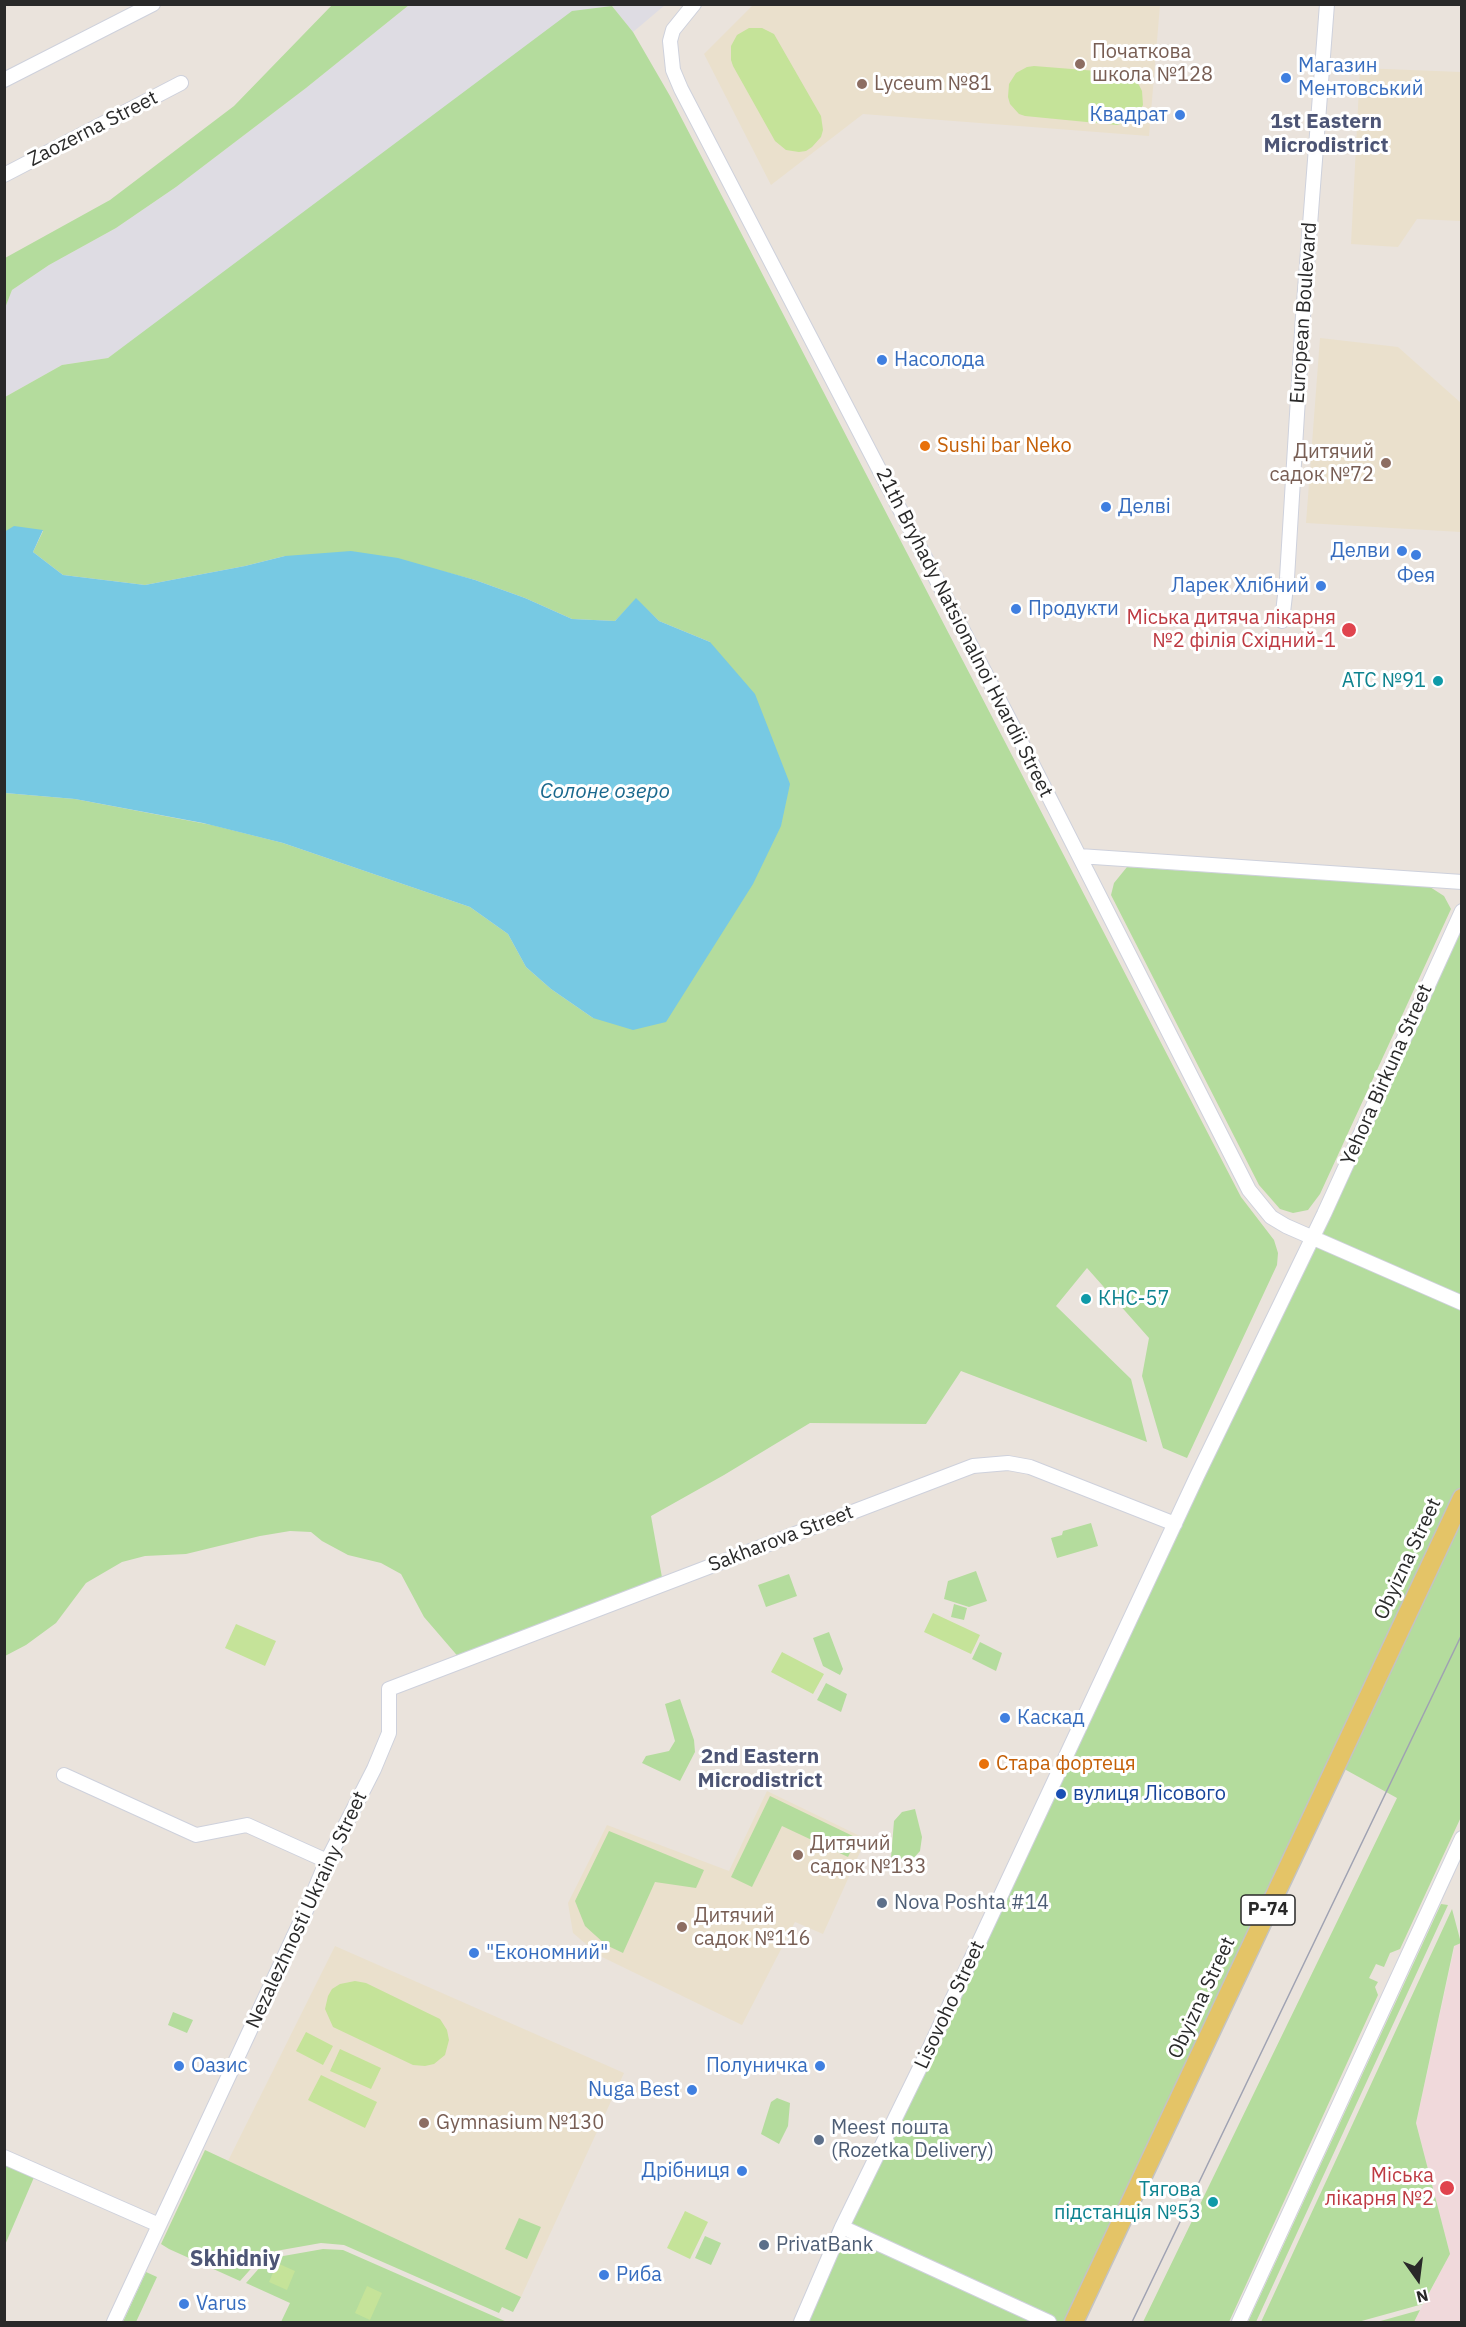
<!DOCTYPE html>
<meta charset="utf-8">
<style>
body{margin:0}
#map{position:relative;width:1466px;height:2327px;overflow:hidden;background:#eae3dc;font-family:"IBM Plex Sans",sans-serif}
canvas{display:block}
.frame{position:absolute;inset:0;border:6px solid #292929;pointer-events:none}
.north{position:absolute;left:1388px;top:2249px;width:60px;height:60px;-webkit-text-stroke:4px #fff;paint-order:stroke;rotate:166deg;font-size:16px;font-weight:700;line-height:24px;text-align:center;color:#292929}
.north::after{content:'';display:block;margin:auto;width:21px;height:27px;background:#292929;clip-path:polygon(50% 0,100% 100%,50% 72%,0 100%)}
</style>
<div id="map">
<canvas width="1466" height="2327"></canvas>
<div class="frame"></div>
<div class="north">N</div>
</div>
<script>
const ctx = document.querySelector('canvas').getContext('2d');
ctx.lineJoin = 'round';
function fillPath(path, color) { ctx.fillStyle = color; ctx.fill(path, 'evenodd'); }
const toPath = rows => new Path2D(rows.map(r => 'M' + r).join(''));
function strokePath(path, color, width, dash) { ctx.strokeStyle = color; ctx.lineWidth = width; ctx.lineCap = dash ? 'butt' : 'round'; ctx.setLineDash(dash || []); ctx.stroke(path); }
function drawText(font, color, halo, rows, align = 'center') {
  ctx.font = font + ' "IBM Plex Sans",sans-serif'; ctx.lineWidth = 6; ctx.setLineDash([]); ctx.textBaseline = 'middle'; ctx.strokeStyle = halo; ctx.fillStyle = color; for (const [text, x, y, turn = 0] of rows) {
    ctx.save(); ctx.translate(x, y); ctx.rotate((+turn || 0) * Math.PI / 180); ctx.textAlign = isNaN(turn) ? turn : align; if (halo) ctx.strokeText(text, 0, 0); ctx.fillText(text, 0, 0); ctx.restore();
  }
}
fillPath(toPath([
 [409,5,665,5,633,32,612,6,108,358,62,365,5,397,5,308,12,290,49,265,116,228,176,187,306,88]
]), '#dedce3');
fillPath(toPath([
 [753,5,1160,5,1149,136,863,114,771,185,704,54],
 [1360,68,1461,72,1461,221,1417,219,1398,247,1351,244],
 [1320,338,1398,347,1461,403,1461,532,1306,523],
 [767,1791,866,1839,823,1934,795,1922,742,2025,600,1956,573,1933,568,1903,607,1825,729,1871],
 [335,1946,624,2073,521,2297,228,2161]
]), '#eae0cc');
fillPath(toPath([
 [1461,1943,1461,2322,1414,2322,1450,2254,1416,2123,1455,1945]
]), '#f0d9db');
fillPath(toPath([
 [333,4,409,5,306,88,176,187,116,228,49,265,12,290,5,308,5,258,110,200,234,106],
 [612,6,633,32,670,96,1241,1197,1274,1240,1278,1253,1277,1265,1187,1458,1163,1448,1142,1376,1149,1338,1087,1268,1056,1306,1131,1379,1147,1442,961,1371,926,1424,810,1423,724,1475,651,1516,663,1583,461,1660,424,1617,401,1574,381,1563,348,1555,322,1541,311,1532,290,1531,260,1536,186,1554,145,1556,122,1562,86,1583,56,1623,26,1645,5,1656,5,793,75,799,212,825,283,843,470,907,508,934,526,967,551,989,593,1018,710,642,659,621,636,599,615,621,572,619,525,598,475,580,389,557,285,556,245,566,145,585,63,575,33,552,43,531,5,532,5,397,62,365,108,358,572,11],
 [1127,867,1430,887,1444,896,1451,909,1320,1194,1308,1210,1293,1213,1280,1209,1259,1185,1111,895,1114,883],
 [1461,911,1461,1817,1400,1949,1390,1953,1384,1967,1376,1964,1369,1978,1378,1982,1375,1987,1378,1995,1229,2322,1143,2322,1397,1798,1337,1765,1074,2322,801,2322],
 [1091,1523,1098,1546,1057,1558,1051,1538,1062,1535,1063,1531],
 [976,1571,987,1601,969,1607,944,1599,948,1581],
 [789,1574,797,1596,766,1607,758,1585],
 [954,1604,967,1608,964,1620,951,1617],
 [829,1632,843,1669,840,1675,823,1666,813,1638],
 [980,1642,1002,1653,996,1671,972,1659],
 [826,1683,847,1694,841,1712,817,1700],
 [680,1699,694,1740,695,1752,680,1781,642,1763,646,1756,669,1751,675,1741,665,1704],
 [770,1796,857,1838,848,1857,782,1826,752,1887,731,1877],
 [915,1809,922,1837,920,1851,912,1860,891,1858,894,1821,902,1812],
 [609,1831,704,1870,696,1888,655,1882,623,1953,606,1945,585,1926,575,1901],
 [1441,1904,1448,1905,1256,2322,1248,2322],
 [1452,1909,1461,1943,1454,1946,1416,2123,1450,2254,1423,2304,1358,2322,1261,2322],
 [173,2012,193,2020,187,2033,168,2025],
 [777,2098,790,2103,788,2126,779,2144,761,2134,771,2102],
 [205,2150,521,2297,513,2312,502,2307,499,2313,344,2245,321,2243,270,2252,257,2262,240,2281,169,2249,161,2244],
 [5,2157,35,2175,5,2245],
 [519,2218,541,2227,527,2259,505,2249],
 [705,2236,721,2243,711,2265,695,2258],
 [323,2249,343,2250,507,2322,281,2322,290,2303,246,2283,262,2265,272,2258],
 [146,2272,157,2277,136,2322,123,2322],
 [1420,2310,1414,2322,1377,2322]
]), '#b4dc9d');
fillPath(toPath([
 [749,28,762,28,774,34,821,116,823,130,821,137,812,147,806,151,799,152,786,150,775,141,733,66,731,60,731,46,737,35],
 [1034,66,1122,73,1135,80,1139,85,1142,91,1143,105,1136,117,1130,121,1117,125,1025,116,1019,114,1010,104,1008,97,1009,84,1016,73,1027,67],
 [933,1613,980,1635,971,1654,924,1632],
 [236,1624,276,1641,265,1666,225,1648],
 [782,1652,824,1674,813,1694,771,1672],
 [355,1981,366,1983,440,2019,447,2030,449,2040,445,2055,434,2064,425,2066,413,2065,333,2027,325,2009,328,1996,332,1989,340,1984],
 [306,2032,333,2046,323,2065,296,2051],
 [340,2049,381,2068,371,2089,330,2071],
 [321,2075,377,2102,365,2128,308,2100],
 [685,2211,708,2222,690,2259,667,2248],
 [277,2263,295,2271,287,2290,269,2282],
 [367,2286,382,2293,370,2320,355,2313]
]), '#c5e399');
fillPath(toPath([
 [14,526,43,530,33,552,63,575,145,585,245,566,285,556,351,551,398,558,475,580,525,598,572,619,615,621,636,598,659,621,710,642,755,694,790,784,781,826,753,884,666,1022,633,1030,593,1018,551,989,526,967,508,934,470,907,283,843,203,823,75,799,5,793,4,532]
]), '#77c9e3');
const minor = toPath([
 [694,4,673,30,670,41,673,70,681,89,1020,740,1249,1190,1271,1217,1286,1226,1462,1303],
 [4,80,153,4],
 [4,175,181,83],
 [1282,621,1287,578,1303,316,1327,4],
 [1079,856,1462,882],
 [64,1775,196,1835,247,1825,327,1861],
 [4,2157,159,2225],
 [842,2227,1049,2322],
 [114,2322,307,1908,325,1865,374,1769,389,1733,389,1689,973,1466,1008,1463,1030,1467,1175,1524],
 [801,2322,842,2227,930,2047,1197,1476,1324,1214,1462,911],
 [1239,2322,1462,1838]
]);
const major = toPath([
 [1074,2322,1462,1498]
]);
strokePath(minor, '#ced1dc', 16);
strokePath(major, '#c3c3c3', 21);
strokePath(minor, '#fff', 14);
strokePath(major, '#e4c467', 18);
strokePath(toPath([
 [1132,2322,1462,1634]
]), '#9fa2b2', 1.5);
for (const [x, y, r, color] of [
 [1080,64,6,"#8d6e63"],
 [1286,78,6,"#3f7fe0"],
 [862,84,6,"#8d6e63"],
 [1180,115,6,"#3f7fe0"],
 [882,360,6,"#3f7fe0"],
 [925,446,6,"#e8710a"],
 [1386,463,6,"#8d6e63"],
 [1106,507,6,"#3f7fe0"],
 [1402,551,6,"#3f7fe0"],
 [1416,555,6,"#3f7fe0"],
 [1321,586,6,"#3f7fe0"],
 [1016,609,6,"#3f7fe0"],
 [1349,630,8,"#e0444e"],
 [1438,681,6,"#0f9aa8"],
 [1086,1299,6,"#0f9aa8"],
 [1005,1718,6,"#3f7fe0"],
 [984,1764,6,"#e8710a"],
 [1061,1794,6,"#1a4fb4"],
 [798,1855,6,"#8d6e63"],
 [882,1903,6,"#5c6f8a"],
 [682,1927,6,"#8d6e63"],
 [474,1953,6,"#3f7fe0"],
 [179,2066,6,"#3f7fe0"],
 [820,2066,6,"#3f7fe0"],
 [692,2090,6,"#3f7fe0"],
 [424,2123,6,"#8d6e63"],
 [819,2140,6,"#5c6f8a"],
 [742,2171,6,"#3f7fe0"],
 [1447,2188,8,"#e0444e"],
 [1213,2202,6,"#0f9aa8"],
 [764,2245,6,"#5c6f8a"],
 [604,2275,6,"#3f7fe0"],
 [184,2304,6,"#3f7fe0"]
]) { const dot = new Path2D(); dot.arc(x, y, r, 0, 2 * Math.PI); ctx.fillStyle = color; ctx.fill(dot); strokePath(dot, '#fff', 2); }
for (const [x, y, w] of [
 [1268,1910,54]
]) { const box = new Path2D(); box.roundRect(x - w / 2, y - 15, w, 30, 4.5); ctx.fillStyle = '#fff'; ctx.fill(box); strokePath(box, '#292929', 1.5); }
drawText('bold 18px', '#292929', null, [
 ["Р-74",1268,1910]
]);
drawText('20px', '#785e54', '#fff', [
 ["Початкова",1092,52],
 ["школа №128",1092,75],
 ["Lyceum №81",874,84],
 ["Дитячий",1374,452,"right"],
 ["садок №72",1374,475,"right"],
 ["Дитячий",810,1844],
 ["садок №133",810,1867],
 ["Дитячий",694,1916],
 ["садок №116",694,1939],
 ["Gymnasium №130",436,2123]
], 'left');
drawText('20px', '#366cbe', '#fff', [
 ["Магазин",1298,66],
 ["Ментовський",1298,89],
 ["Квадрат",1168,115,"right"],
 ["Насолода",894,360],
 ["Делві",1118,507],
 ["Делви",1390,551,"right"],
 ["Фея",1416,576,"center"],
 ["Ларек Хлібний",1309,586,"right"],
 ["Продукти",1028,609],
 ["Каскад",1017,1718],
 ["\"Економний\"",486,1953],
 ["Оазис",191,2066],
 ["Полуничка",808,2066,"right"],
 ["Nuga Best",680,2090,"right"],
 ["Дрібниця",730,2171,"right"],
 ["Риба",616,2275],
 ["Varus",196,2304]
], 'left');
drawText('20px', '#292929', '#fff', [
 ["Zaozerna Street",93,129,-27],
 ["European Boulevard",1304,313,-86],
 ["21th Bryhady Natsionalnoi Hvardii Street",964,633,63],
 ["Yehora Birkuna Street",1387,1075,-66],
 ["Sakharova Street",781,1539,-21],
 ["Obyizna Street",1408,1559,-65],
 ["Nezalezhnosti Ukrainy Street",307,1910,-65],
 ["Obyizna Street",1202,1998,-65],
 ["Lisovoho Street",950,2005,-65]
]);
drawText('20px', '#c56008', '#fff', [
 ["Sushi bar Neko",937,446],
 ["Стара фортеця",996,1764]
], 'left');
drawText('20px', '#be3a42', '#fff', [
 ["Міська дитяча лікарня",1336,618],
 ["№2 філія Східний-1",1336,641],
 ["Міська",1434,2176],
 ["лікарня №2",1434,2199]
], 'right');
drawText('20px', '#0d838f', '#fff', [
 ["АТС №91",1426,681],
 ["КНС-57",1098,1299,"left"],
 ["Тягова",1201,2190],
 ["підстанція №53",1201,2213]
], 'right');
drawText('20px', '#164399', '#fff', [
 ["вулиця Лісового",1073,1794]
], 'left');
drawText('20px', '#4e5e75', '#fff', [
 ["Nova Poshta #14",894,1903],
 ["Meest пошта",831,2128],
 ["(Rozetka Delivery)",831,2151],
 ["PrivatBank",776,2245]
], 'left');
drawText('bold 21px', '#4d5575', '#fff', [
 ["1st Eastern",1326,122],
 ["Microdistrict",1326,146],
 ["2nd Eastern",760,1757],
 ["Microdistrict",760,1781]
]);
drawText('italic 21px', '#19688d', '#fff', [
 ["Солоне озеро",605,792]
]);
drawText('bold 22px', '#4d5575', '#fff', [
 ["Skhidniy",235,2260]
]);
</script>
